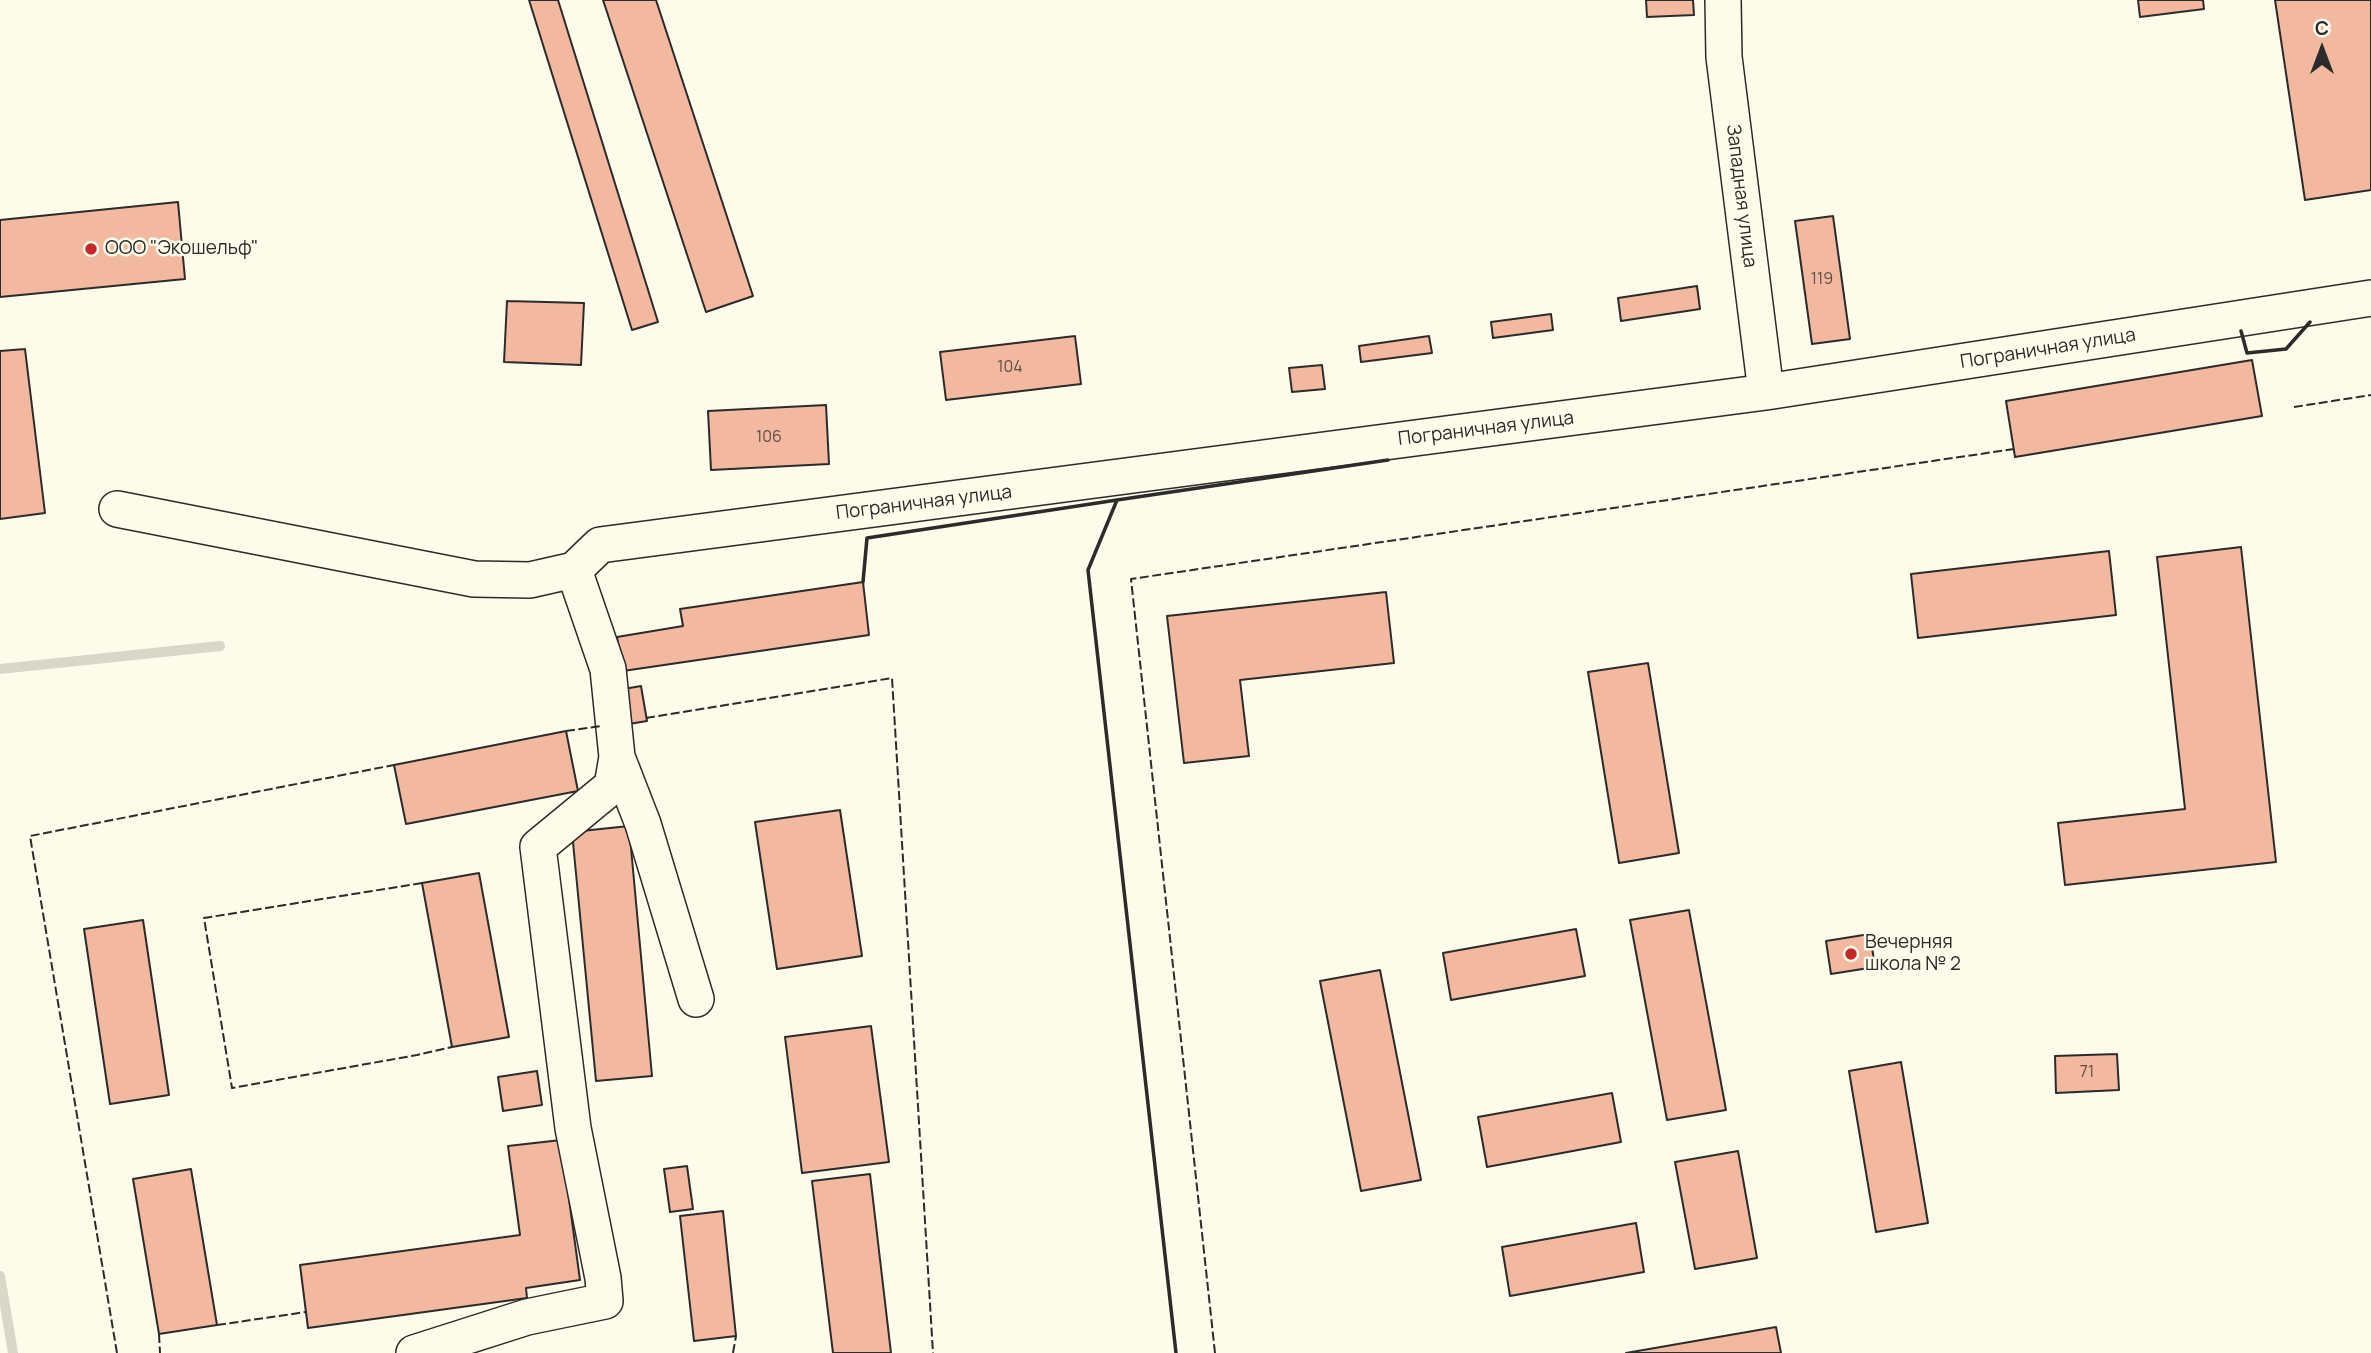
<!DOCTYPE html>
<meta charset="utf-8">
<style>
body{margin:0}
#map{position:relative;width:2371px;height:1353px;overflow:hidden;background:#fdfbea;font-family:Manrope,sans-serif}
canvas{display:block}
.north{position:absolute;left:2287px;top:14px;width:70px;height:70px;-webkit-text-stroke:5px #fdfbea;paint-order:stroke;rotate:0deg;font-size:19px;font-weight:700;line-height:28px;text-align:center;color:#2b2b2b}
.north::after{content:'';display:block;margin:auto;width:24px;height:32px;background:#2b2b2b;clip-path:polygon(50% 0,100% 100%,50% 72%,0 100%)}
</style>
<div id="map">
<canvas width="2371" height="1353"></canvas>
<div class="north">С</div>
</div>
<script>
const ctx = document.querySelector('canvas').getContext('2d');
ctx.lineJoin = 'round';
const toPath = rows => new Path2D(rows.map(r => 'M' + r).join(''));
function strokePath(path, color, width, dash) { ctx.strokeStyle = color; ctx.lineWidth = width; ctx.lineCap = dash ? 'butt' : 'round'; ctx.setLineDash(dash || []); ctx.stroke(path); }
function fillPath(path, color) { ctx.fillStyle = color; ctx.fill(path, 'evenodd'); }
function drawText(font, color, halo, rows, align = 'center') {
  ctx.font = font + ' Manrope,sans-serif'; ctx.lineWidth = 5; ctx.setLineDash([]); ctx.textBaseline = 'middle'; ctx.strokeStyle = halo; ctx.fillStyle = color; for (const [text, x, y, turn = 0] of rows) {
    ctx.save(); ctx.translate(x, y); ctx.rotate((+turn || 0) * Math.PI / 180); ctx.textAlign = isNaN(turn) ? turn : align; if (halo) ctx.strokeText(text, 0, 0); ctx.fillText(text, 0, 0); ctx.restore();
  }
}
strokePath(toPath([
 [0,669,220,646],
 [0,1276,13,1353]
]), '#d8d7c9', 10);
const building = toPath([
 [529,0,558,0,658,322,632,330,529,0],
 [603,0,656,0,753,296,706,312,603,0],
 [1646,0,1693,0,1694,15,1647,17,1646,0],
 [2138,0,2203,0,2204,9,2140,17,2138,0],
 [2275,0,2371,0,2371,190,2305,200,2275,0],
 [178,202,185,279,0,297,0,220,178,202],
 [1833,216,1850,339,1812,344,1795,221,1833,216],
 [1697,286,1700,309,1621,321,1618,298,1697,286],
 [507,301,584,303,581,365,504,362,507,301],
 [1551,314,1553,330,1493,338,1491,322,1551,314],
 [1075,336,1081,384,946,400,940,352,1075,336],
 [1429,336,1432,353,1361,362,1359,346,1429,336],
 [25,349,45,513,0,519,0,351,25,349],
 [2252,360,2262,416,2015,457,2006,401,2252,360],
 [1322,365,1325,389,1292,392,1289,368,1322,365],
 [826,405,829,464,711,470,708,411,826,405],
 [2241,547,2276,862,2065,885,2058,823,2185,809,2157,557,2241,547],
 [2109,551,2116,615,1918,638,1911,574,2109,551],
 [863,582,869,635,623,671,617,637,683,626,680,609,863,582],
 [1386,592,1394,663,1240,680,1249,756,1184,763,1167,616,1386,592],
 [1648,663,1679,853,1619,863,1588,672,1648,663],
 [641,686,647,721,623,725,618,690,641,686],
 [566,731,578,791,406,824,394,765,566,731],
 [840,810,862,956,777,969,755,822,840,810],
 [629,826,652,1076,596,1081,572,832,629,826],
 [479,873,509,1037,452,1047,422,883,479,873],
 [1689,910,1726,1110,1667,1120,1630,920,1689,910],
 [143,920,169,1095,110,1104,84,929,143,920],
 [1576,929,1585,976,1451,1000,1443,953,1576,929],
 [1870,934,1875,967,1831,974,1826,941,1870,934],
 [1380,970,1421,1180,1361,1191,1320,981,1380,970],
 [871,1026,889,1162,802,1173,785,1037,871,1026],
 [2117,1054,2119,1090,2056,1093,2055,1056,2117,1054],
 [1901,1062,1928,1223,1876,1232,1849,1071,1901,1062],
 [537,1071,542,1105,503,1111,498,1077,537,1071],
 [1612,1093,1621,1142,1487,1167,1478,1117,1612,1093],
 [561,1140,580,1280,526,1288,527,1298,308,1328,300,1265,520,1235,508,1146,561,1140],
 [1738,1151,1757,1258,1695,1269,1675,1162,1738,1151],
 [687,1166,693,1209,670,1212,664,1169,687,1166],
 [191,1169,217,1325,159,1334,133,1179,191,1169],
 [870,1174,891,1353,833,1353,812,1181,870,1174],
 [723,1211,736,1336,694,1341,680,1216,723,1211],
 [1636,1223,1644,1272,1510,1296,1502,1247,1636,1223],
 [1776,1327,1781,1353,1626,1353,1776,1327]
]);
fillPath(building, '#f2b8a0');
strokePath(building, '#2b2b2b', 2);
const minor = toPath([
 [1723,0,1724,57,1766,392],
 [117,509,474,579,530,580,574,570,600,545,1766,392,2371,298],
 [574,570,608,669,617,757,643,824,696,999],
 [414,1353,527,1317,605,1301,603,1278,573,1128,538,847,612,786,617,757]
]);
strokePath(minor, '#2b2b2b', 38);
strokePath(minor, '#fdfbea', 35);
strokePath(toPath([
 [2294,407,2371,395],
 [646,718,892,678,933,1353],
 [566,731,601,726],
 [422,883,204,918,232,1088,417,1055,452,1047],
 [217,1325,306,1312],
 [159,1334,160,1353],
 [117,1353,30,836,394,765],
 [733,1353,736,1336],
 [1215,1353,1131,579,2014,449]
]), '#2b2b2b', 2, [9, 3.5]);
strokePath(toPath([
 [2241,331,2247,353,2286,349,2310,322],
 [863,582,867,538,1117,500],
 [1176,1353,1088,570,1117,500,1388,460]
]), '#2b2b2b', 3.5);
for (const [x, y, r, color] of [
 [91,249,7,"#c62828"],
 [1851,954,7,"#c62828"]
]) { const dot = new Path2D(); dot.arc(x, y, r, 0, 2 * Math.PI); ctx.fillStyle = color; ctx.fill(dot); strokePath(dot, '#fdfbea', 2.5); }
drawText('16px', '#5d4e48', null, [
 ["119",1822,280],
 ["104",1010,368],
 ["106",769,438],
 ["71",2087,1073]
]);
drawText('19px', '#2b2b2b', '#fdfbea', [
 ["Западная улица",1741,196,83],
 ["Пограничная улица",2048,349,-9],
 ["Пограничная улица",1486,429,-7],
 ["Пограничная улица",924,503,-7]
]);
drawText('19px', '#2b2b2b', '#fdfbea', [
 ["ООО \"Экошельф\"",105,249],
 ["Вечерняя",1865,943],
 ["школа № 2",1865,965]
], 'left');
</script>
